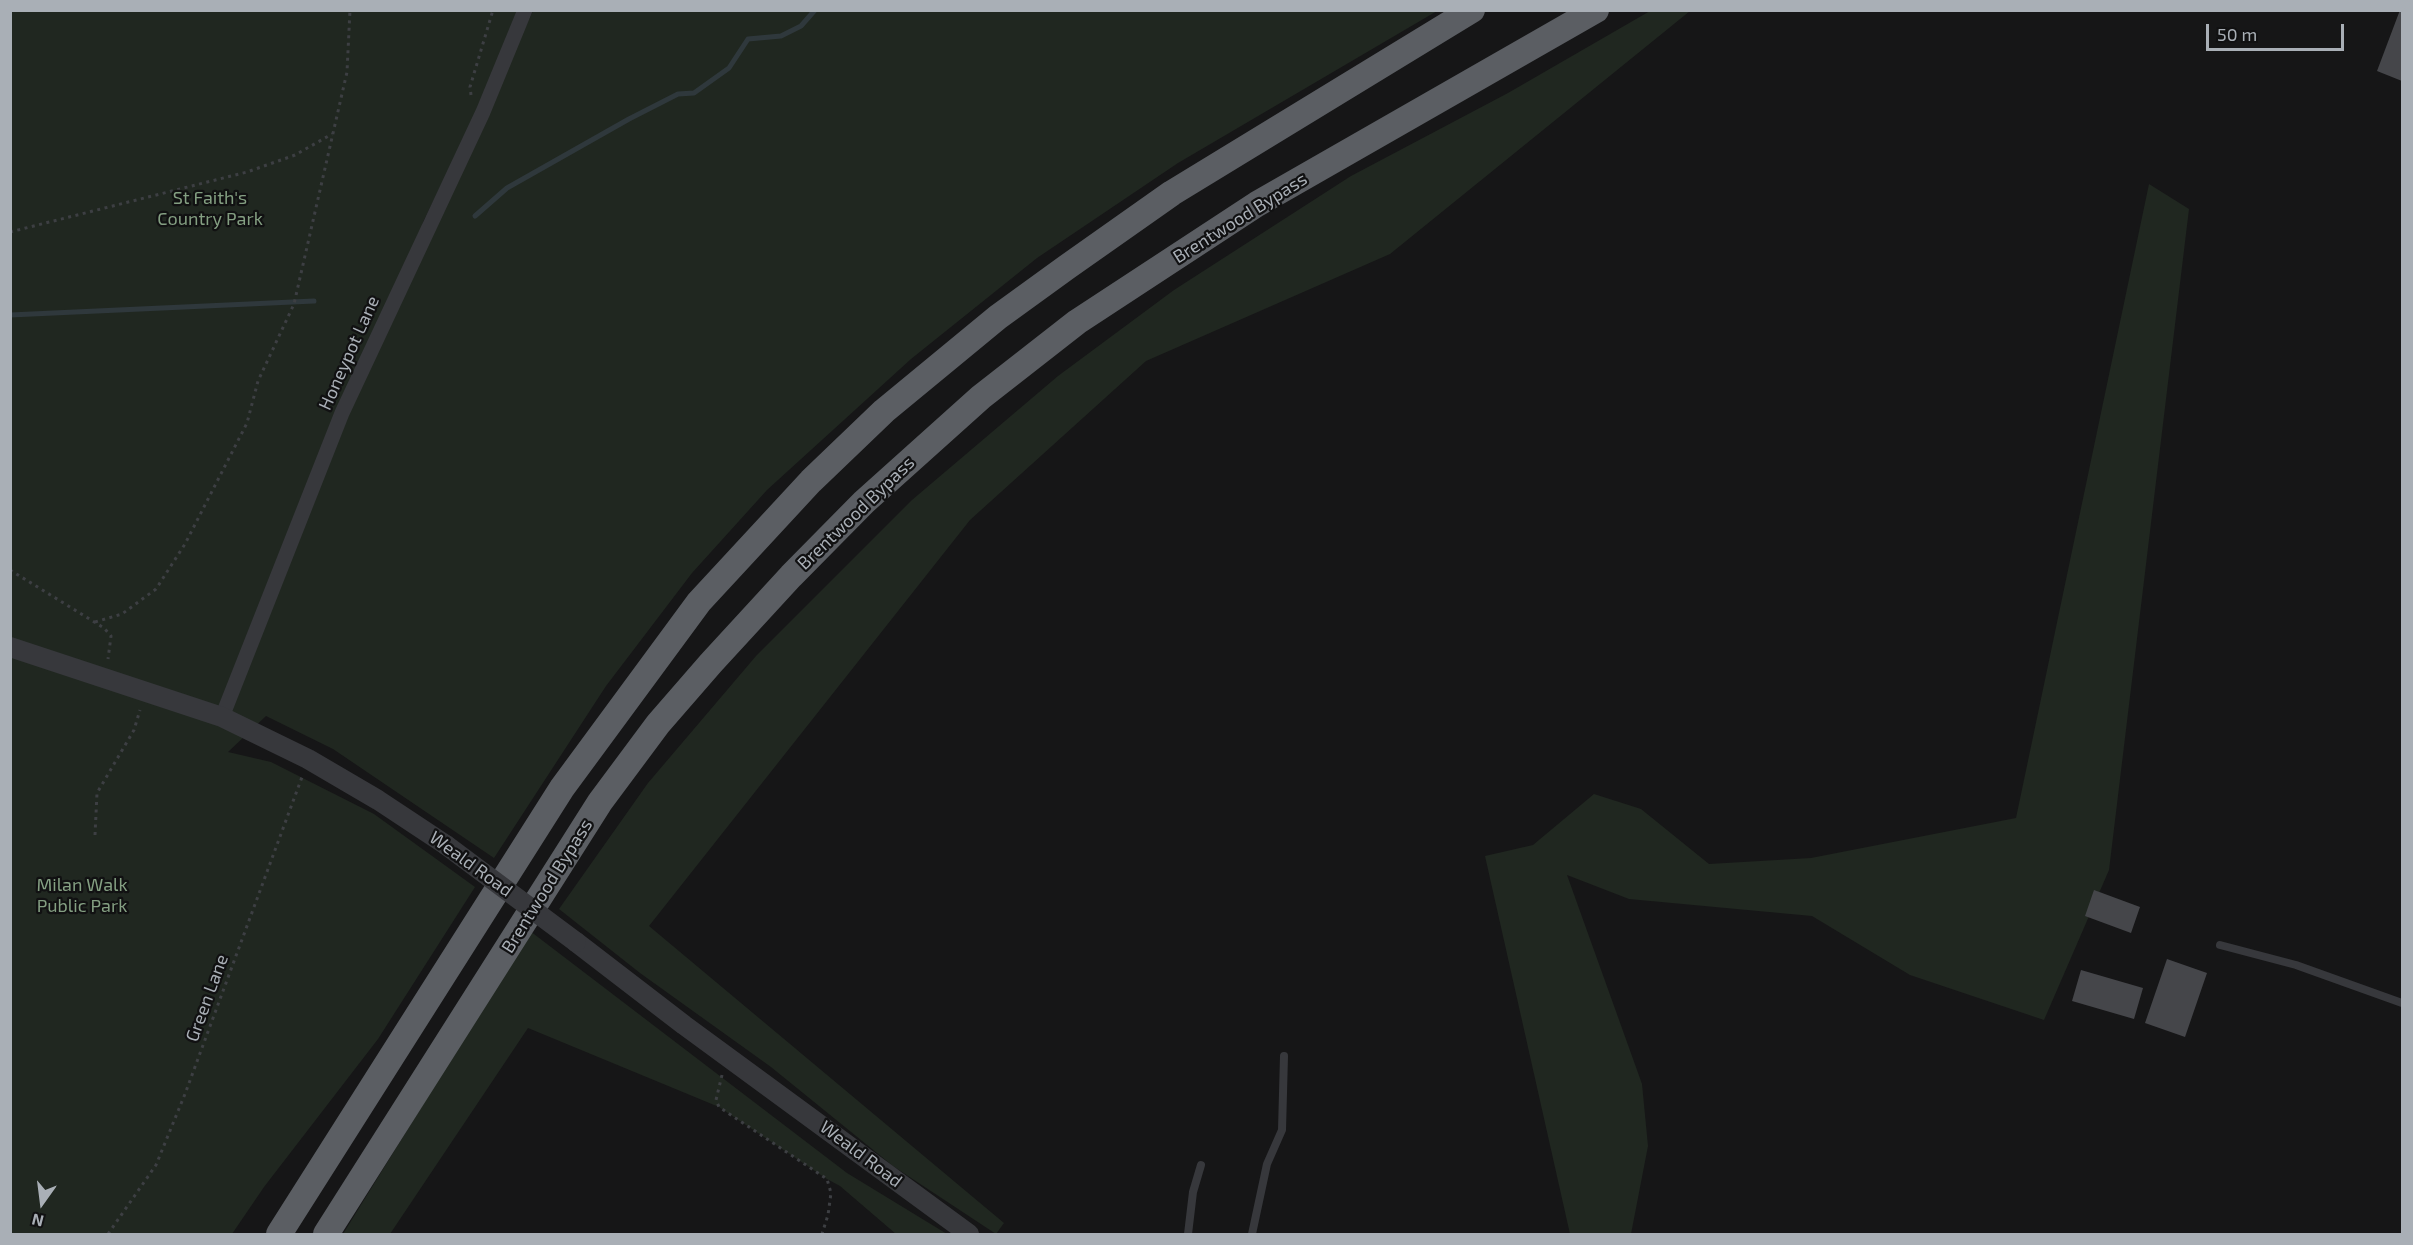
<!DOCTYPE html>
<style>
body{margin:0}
#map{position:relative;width:2413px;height:1245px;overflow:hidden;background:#161617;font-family:"Exo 2",sans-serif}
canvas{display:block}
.frame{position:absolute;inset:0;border:12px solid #a9afb6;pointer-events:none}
.north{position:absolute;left:12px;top:1173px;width:60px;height:60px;-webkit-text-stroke:4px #111112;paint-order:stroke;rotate:194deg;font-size:16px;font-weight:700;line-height:24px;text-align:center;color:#a9afb6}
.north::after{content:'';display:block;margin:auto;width:21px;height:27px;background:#a9afb6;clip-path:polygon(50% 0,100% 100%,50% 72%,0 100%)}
.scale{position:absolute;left:2206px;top:24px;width:138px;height:27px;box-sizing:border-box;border:3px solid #a9afb6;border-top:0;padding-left:8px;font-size:18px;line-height:21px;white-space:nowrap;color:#a9afb6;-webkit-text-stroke:4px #111112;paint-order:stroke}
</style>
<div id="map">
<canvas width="2413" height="1245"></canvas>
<div class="frame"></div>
<div class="north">N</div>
<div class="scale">50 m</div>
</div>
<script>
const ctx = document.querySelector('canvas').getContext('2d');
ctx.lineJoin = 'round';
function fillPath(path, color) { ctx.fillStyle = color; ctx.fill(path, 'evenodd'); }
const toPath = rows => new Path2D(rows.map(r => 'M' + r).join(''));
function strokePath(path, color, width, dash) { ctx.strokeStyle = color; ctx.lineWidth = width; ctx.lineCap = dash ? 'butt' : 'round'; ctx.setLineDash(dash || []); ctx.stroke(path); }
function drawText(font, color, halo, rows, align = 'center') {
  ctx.font = font + ' "Exo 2",sans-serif'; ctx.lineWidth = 4.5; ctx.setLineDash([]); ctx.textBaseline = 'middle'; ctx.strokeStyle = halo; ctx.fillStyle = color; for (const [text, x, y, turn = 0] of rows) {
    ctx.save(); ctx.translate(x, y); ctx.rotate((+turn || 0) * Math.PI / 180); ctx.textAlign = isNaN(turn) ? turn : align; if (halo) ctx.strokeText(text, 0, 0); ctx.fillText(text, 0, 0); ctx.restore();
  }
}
fillPath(toPath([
 [10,11,518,11,467,133,423,222,418,268,424,235,533,11,1437,11,1178,163,1037,258,911,359,767,490,692,573,606,686,494,858,333,749,266,716,228,752,271,762,374,814,475,887,378,1039,264,1187,232,1234,11,1234],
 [1650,11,1690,11,1390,254,1146,361,970,520,649,926,1004,1223,996,1234,893,1166,771,1067,640,973,559,909,648,783,756,656,912,500,1058,376,1174,290,1351,176,1508,93],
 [2149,184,2189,209,2109,870,2044,1020,1910,975,1812,916,1629,899,1567,875,1642,1084,1648,1146,1631,1234,1570,1234,1485,856,1533,845,1594,794,1641,809,1709,864,1811,858,2016,818],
 [530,931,847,1173,947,1234,896,1234,840,1186,827,1179,719,1107,528,1028,390,1234,343,1234]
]), '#202720');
strokePath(toPath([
 [475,216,507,188,629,119,678,94,694,93,729,68,748,39,781,36,801,26,815,10],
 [10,315,314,301]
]), '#2f383c', 5);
fillPath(toPath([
 [2400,10,2402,10,2402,81,2377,71],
 [2094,890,2140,907,2131,933,2085,916],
 [2167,959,2207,973,2185,1037,2145,1023],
 [2081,970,2143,988,2134,1019,2072,1001]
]), '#45464a');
strokePath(toPath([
 [471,95,470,87,493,10],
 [10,232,247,172,295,155,332,134],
 [10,570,104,628,111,636,108,659],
 [95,622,122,614,156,589,185,544,247,423,258,381,294,304,347,72,350,10],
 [95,835,97,793,134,730,140,710],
 [722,1075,716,1100,719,1107,827,1179,831,1193,828,1215,822,1234],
 [108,1234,156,1165,185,1094,302,777]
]), '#3d3f43', 3, [3, 4.5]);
strokePath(toPath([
 [2220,945,2296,965,2402,1003],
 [1188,1234,1193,1192,1201,1165],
 [1252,1234,1267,1164,1282,1130,1284,1056]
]), '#37383c', 8);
strokePath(toPath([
 [222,717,342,413,483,112,525,10]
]), '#37383c', 15);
strokePath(toPath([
 [10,647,222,717,308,759,378,800,446,845],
 [576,942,684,1025,969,1234]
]), '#37383c', 20);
strokePath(toPath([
 [279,1234,562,788,699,602,811,481,884,411,998,317,1067,267,1172,193,1472,10],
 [326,1234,600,802,658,724,711,663,791,576,864,502,981,397,1077,322,1257,204,1596,10]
]), '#5b5e63', 26);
strokePath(toPath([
 [446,845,576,942]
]), '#37383c', 20);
drawText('18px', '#849f82', '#111112', [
 ["St Faith's",210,198],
 ["Country Park",210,219],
 ["Milan Walk",82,885],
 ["Public Park",82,906]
]);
drawText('18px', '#a9afb6', '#111112', [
 ["Brentwood Bypass",1240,218,-32],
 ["Honeypot Lane",349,353,-66],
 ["Brentwood Bypass",856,513,-44],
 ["Weald Road",471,864,36],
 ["Brentwood Bypass",547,886,-58],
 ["Green Lane",207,998,-70],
 ["Weald Road",861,1154,37]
]);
</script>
